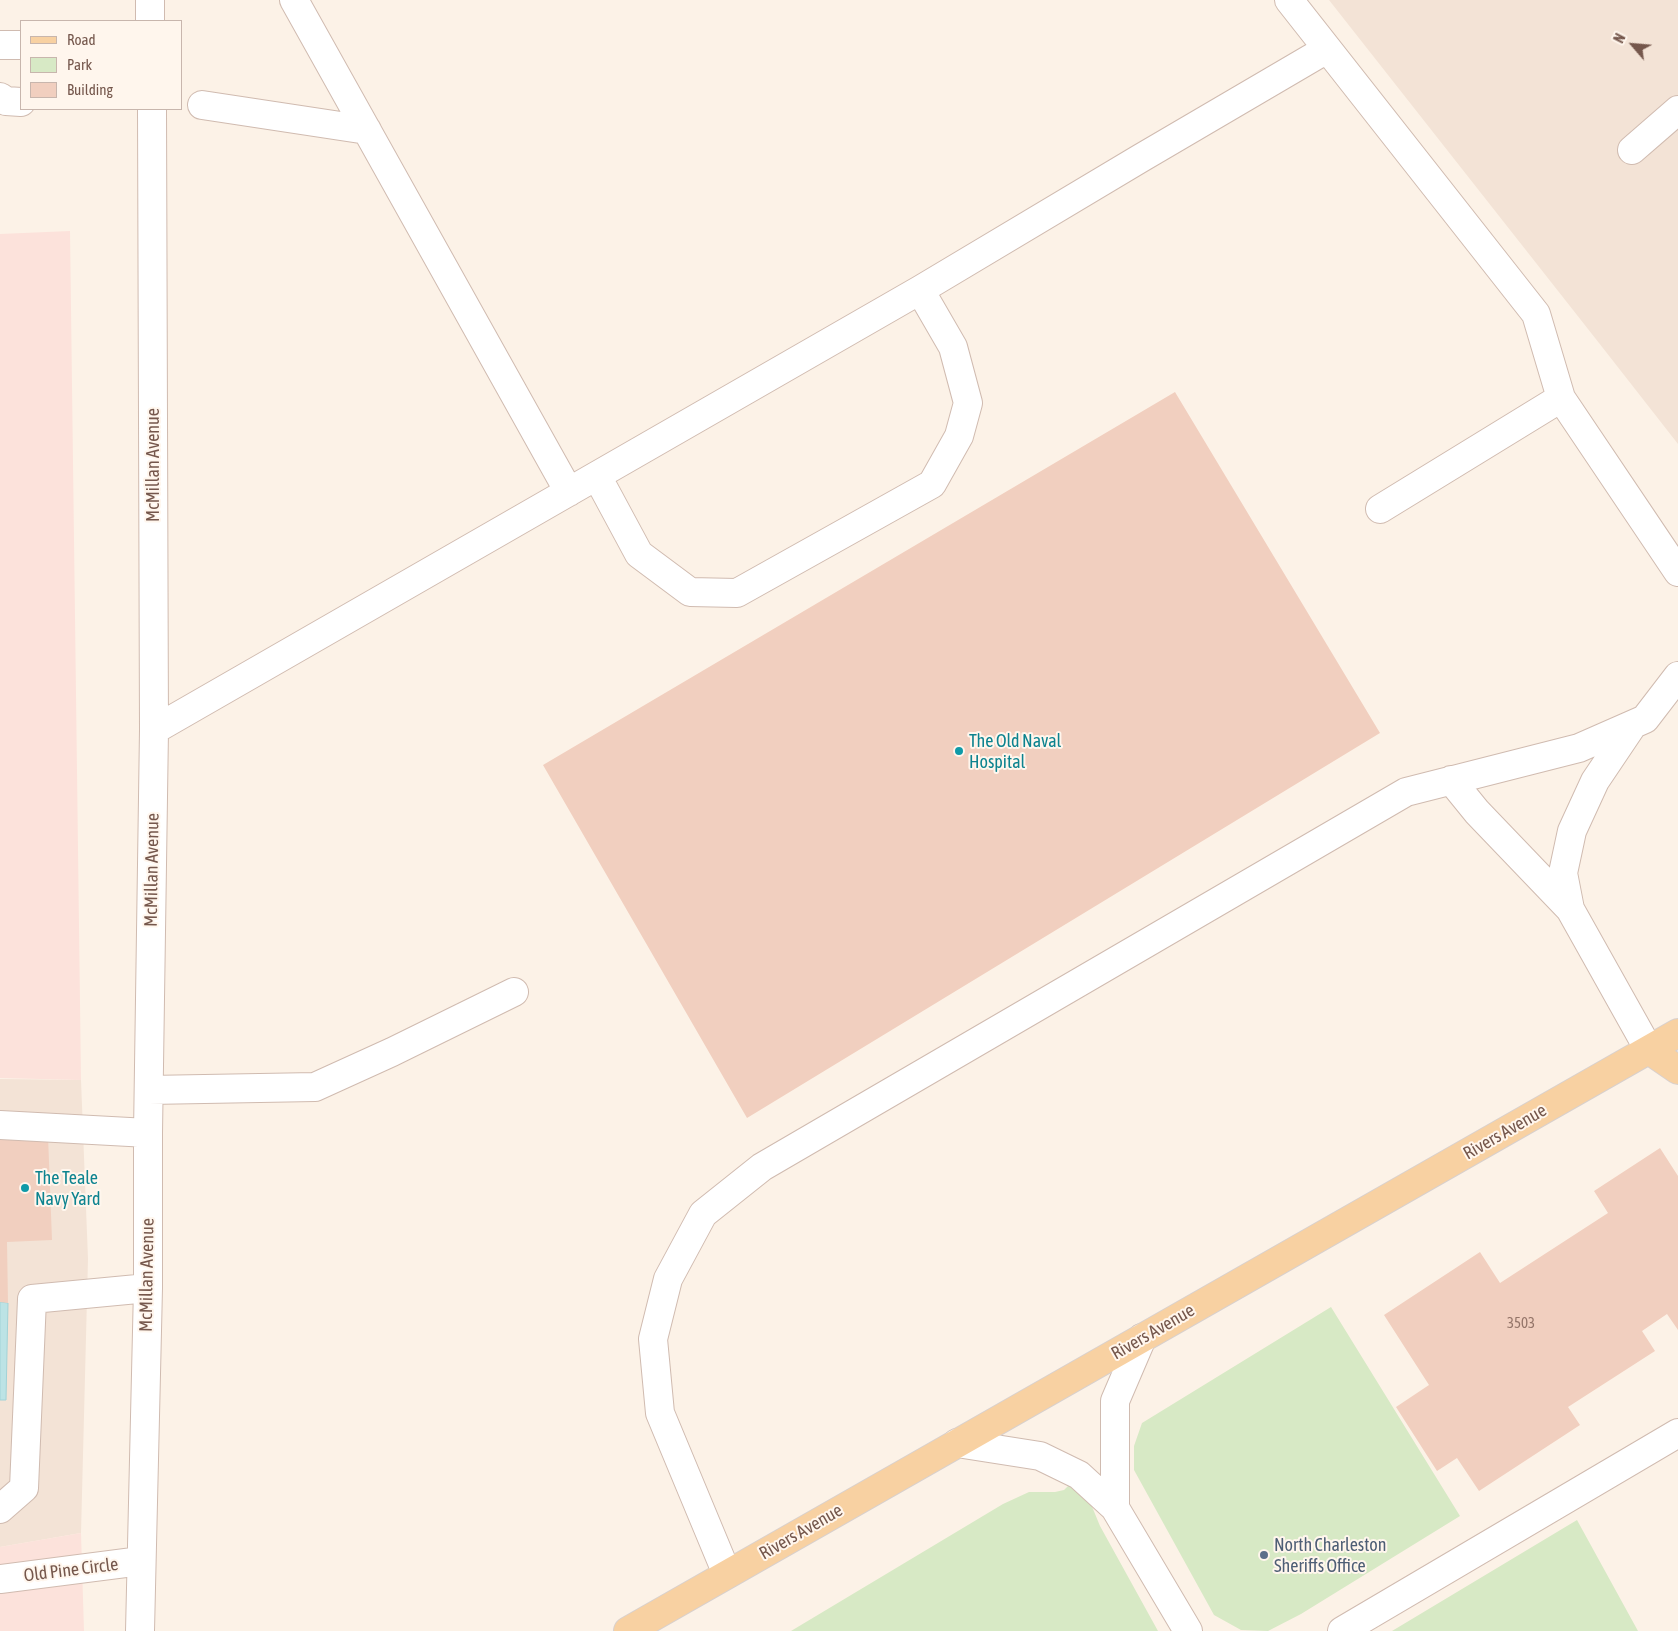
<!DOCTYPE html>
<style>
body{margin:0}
#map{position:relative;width:1678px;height:1631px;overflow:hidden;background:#fcf2e7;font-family:"Asap Condensed",sans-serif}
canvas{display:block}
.legend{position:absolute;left:20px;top:20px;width:162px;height:90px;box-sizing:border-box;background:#fff6ed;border:1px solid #c8b6ad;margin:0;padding:6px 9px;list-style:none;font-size:15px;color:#75574c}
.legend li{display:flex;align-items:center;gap:10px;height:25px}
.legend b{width:25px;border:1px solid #c8b6ad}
.north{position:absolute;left:1608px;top:20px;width:50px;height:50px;-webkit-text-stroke:4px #fff6ed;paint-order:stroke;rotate:297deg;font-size:14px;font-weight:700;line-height:20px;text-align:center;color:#75574c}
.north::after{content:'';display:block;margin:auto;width:18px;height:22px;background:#75574c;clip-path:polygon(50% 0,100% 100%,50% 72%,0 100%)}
</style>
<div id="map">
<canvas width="1678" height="1631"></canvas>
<ul class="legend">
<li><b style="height:6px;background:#f8d1a2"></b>Road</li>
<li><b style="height:14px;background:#d7e9c5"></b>Park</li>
<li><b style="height:14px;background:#f1cfbf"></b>Building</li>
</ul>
<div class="north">N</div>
</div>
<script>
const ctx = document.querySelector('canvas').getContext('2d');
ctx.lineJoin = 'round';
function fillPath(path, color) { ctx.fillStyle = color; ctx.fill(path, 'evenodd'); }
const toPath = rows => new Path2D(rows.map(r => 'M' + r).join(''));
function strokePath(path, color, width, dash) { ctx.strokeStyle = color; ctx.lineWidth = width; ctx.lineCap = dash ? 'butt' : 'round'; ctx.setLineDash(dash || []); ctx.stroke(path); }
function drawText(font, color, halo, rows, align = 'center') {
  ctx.font = font + ' "Asap Condensed",sans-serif'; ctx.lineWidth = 4; ctx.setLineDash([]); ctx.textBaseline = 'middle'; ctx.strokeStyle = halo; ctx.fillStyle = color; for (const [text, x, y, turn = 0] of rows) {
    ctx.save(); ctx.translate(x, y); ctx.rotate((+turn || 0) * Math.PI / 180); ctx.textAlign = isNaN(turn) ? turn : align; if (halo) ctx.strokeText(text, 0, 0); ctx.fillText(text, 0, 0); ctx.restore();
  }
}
fillPath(toPath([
 [1329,0,1678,0,1678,444,1599,343],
 [0,1079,81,1080,88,1259,81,1533,0,1547]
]), '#f3e3d6');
fillPath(toPath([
 [70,231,81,1080,0,1078,0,234],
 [81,1533,84,1631,0,1631,0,1547]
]), '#fce2db');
fillPath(toPath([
 [1331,1307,1460,1516,1301,1614,1268,1631,1241,1630,1214,1615,1134,1470,1134,1446,1142,1423],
 [1079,1475,1100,1526,1158,1631,791,1631,1003,1504,1029,1492,1055,1492,1064,1490],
 [1577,1520,1638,1631,1392,1631]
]), '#d7e9c5');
const water = toPath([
 [0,1302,8,1303,6,1400,0,1400,0,1302]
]);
fillPath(water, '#bce3e5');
strokePath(water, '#a2d3d7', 1);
fillPath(toPath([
 [1175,392,1380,733,747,1118,543,765],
 [0,1136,48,1136,52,1240,7,1242,8,1303,0,1302],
 [1660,1148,1678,1176,1678,1330,1667,1314,1642,1331,1655,1351,1568,1407,1580,1425,1479,1491,1457,1458,1437,1471,1396,1407,1429,1385,1384,1315,1480,1252,1500,1283,1608,1213,1594,1191]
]), '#f1cfbf');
const minor = toPath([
 [294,0,569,492],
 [1289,0,1536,314,1561,398,1678,572],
 [150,21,150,0],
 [0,45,21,45],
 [0,97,6,101,21,102],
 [202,105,367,130],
 [1632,150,1678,110],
 [597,476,639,554,690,592,737,593,932,484,959,436,968,403,953,347,920,290],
 [1380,509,1561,398],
 [154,730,920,290,1141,158,1327,49],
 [1451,780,1477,812,1570,909,1649,1050],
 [1570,909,1563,873,1572,831,1595,781,1632,726],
 [149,1090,315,1087,392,1052,514,992],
 [0,1125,148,1133],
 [957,1443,1040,1456,1079,1475,1115,1508,1115,1401,1142,1338],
 [1115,1508,1188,1631],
 [0,1509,24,1488,32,1299,148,1288],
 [727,1574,660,1413,653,1339,668,1279,703,1214,762,1167,1406,792,1579,748,1645,719,1678,676],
 [0,1579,141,1561],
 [140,1631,148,1288,148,1133,154,730,152,109],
 [1342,1631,1678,1433]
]);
const major = toPath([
 [1649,1050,1678,1070],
 [628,1631,1678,1033]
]);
strokePath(minor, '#d0bbb0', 30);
strokePath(major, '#d8d0cd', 30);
strokePath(minor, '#fff', 28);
strokePath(major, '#f8d1a2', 28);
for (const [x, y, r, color] of [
 [959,751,5,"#0f9aa8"],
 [25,1188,5,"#0f9aa8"],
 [1264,1555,5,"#5c6f8a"]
]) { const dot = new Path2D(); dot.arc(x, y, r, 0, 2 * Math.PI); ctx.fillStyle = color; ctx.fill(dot); strokePath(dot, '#fff6ed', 2); }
drawText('15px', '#947569', null, [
 ["3503",1521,1323]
]);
drawText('18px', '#75574c', '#fff6ed', [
 ["McMillan Avenue",153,465,-90],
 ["McMillan Avenue",152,870,-89],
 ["Rivers Avenue",1505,1132,-30],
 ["McMillan Avenue",147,1275,-89],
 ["Rivers Avenue",1153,1332,-30],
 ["Rivers Avenue",801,1532,-30],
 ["Old Pine Circle",71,1570,-7]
]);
drawText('18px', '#0d838f', '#fff6ed', [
 ["The Old Naval",969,741],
 ["Hospital",969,762],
 ["The Teale",35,1178],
 ["Navy Yard",35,1199]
], 'left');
drawText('18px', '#4e5e75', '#fff6ed', [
 ["North Charleston",1274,1545],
 ["Sheriffs Office",1274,1566]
], 'left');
</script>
